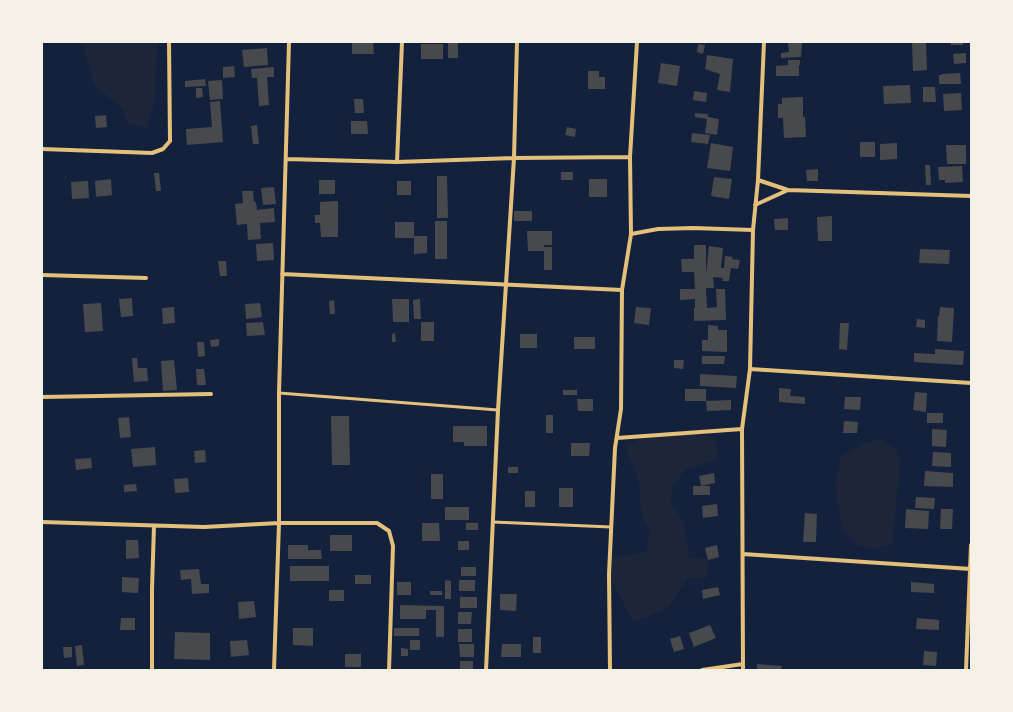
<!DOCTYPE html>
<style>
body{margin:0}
#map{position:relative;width:1013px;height:712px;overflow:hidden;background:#14213d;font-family:"PT Sans",sans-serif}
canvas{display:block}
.frame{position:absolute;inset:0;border:43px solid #f6f1e7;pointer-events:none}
</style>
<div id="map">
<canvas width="1013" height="712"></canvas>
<div class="frame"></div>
</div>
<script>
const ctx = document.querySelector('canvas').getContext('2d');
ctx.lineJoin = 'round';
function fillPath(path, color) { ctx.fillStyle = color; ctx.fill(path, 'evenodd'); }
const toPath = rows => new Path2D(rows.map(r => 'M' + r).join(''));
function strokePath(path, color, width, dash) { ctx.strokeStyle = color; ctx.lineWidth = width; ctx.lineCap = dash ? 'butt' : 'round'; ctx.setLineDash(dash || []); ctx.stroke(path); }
fillPath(toPath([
 [82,42,158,42,153,110,146,129,128,123,121,107,94,85],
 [695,433,715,439,718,459,685,470,673,486,671,504,683,520,689,557,708,560,707,578,688,578,667,609,633,622,609,574,613,558,646,552,650,531,642,516,638,479,625,447,640,439],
 [881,439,896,450,900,460,893,543,876,549,858,545,843,531,839,513,836,483,841,456,864,444]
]), '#1d2539');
fillPath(toPath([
 [352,42,373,42,374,54,352,54],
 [448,42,458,42,458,58,448,58],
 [802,42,801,57,781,58,781,53,789,52,788,43],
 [912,42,926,42,927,70,913,71],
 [951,42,963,42,963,45,951,45],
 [421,44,443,44,443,59,421,59],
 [698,44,705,45,703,54,697,52],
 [267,48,268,65,244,67,242,50],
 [966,53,966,63,954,64,953,54],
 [707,55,733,59,730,92,717,90,720,74,705,69],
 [788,60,800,60,800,65,799,65,799,76,776,76,776,66,788,65],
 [661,63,680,66,677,86,658,83],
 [234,66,235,77,223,78,223,67],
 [274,67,274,77,267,77,269,105,259,106,257,78,252,78,251,69],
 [588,71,599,71,599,77,605,77,605,89,588,89],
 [960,73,961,84,939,84,939,75,942,75,942,74],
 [205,79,206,86,185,87,185,81],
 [222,80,223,99,210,100,208,81],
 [910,85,911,103,884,104,883,86],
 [923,87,935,87,936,102,923,102],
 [196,88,202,88,203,97,196,98],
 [694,91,707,93,706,102,693,100],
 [961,93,962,110,944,111,943,94],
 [803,97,803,117,805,117,806,137,784,138,783,118,778,118,778,104,782,104,782,98],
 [354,99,363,99,364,113,355,113],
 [220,101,223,142,187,145,186,129,212,127,210,102],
 [695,113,708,114,708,117,719,119,717,135,705,133,707,119,695,117],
 [106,115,107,127,96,128,95,116],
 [351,121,367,121,368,134,351,134],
 [257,125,259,144,253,144,251,126],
 [567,127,576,129,575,137,565,135],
 [692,133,710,135,708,144,691,142],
 [860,142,875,142,875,157,860,157],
 [711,143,733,147,730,171,707,168],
 [897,143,897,159,880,160,880,144],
 [946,145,966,145,966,164,947,164],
 [925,165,930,165,931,185,926,185],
 [962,166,963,182,945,183,945,180,939,180,938,167],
 [818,169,818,181,807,181,806,170],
 [561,172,573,172,573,180,561,180],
 [154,173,159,173,161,191,156,191],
 [437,176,447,176,448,218,437,218],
 [714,177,732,179,729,199,711,196],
 [111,179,112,195,96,197,95,181],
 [589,179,607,179,607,197,589,197],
 [319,180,335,180,335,194,319,194],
 [88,181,89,198,72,199,71,182],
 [397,181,411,181,411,195,397,195],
 [274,187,276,204,263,205,261,188],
 [242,191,253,191,254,202,256,202,257,210,274,208,275,222,260,223,261,239,248,240,247,224,237,225,235,204,243,203],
 [338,201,338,237,321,237,320,223,315,223,315,215,320,215,320,202],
 [514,211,532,211,532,221,514,221],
 [832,216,832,241,818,241,817,217],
 [788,218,788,230,775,230,774,219],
 [435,221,447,221,447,259,435,259],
 [395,222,414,222,414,236,427,236,427,253,414,254,414,238,395,238],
 [527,231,552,231,552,245,544,245,544,247,552,247,552,270,544,270,544,251,528,251],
 [273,243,274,260,257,261,256,244],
 [694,245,706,245,706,274,709,246,723,248,721,268,724,268,725,256,733,257,732,259,740,260,738,269,731,268,729,281,722,281,723,278,713,277,714,288,706,288,707,308,717,307,716,289,725,289,726,320,694,321,694,308,695,308,695,299,680,300,680,289,695,289,694,272,682,272,681,259,694,259],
 [920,249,950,250,949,264,919,263],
 [218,261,226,261,227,276,220,276],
 [132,298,133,316,121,317,119,299],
 [392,299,409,299,409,322,393,322],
 [420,299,421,319,414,319,413,300],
 [334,300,335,314,330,314,329,301],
 [101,303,103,331,85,332,83,304],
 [260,303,262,317,246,319,245,304],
 [174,307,175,323,163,324,162,308],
 [636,307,651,308,649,325,634,323],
 [940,307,954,308,952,342,937,341,938,316,939,316],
 [917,319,925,320,925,328,916,327],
 [263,322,265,335,247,336,246,323],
 [421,322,434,322,434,341,421,341],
 [840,323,849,323,847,350,839,349],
 [708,325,718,326,718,330,727,330,727,352,702,351,702,340,708,340],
 [395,333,396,342,392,342,392,334],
 [520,334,537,334,537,348,520,348],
 [574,337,595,337,595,349,574,349],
 [219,339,219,346,211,347,210,340],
 [197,342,204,342,205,356,198,357],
 [935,349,964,351,963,365,914,362,914,353,935,354],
 [702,356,725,356,724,364,702,364],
 [132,358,137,358,138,368,147,368,148,381,134,382],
 [174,360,177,390,163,391,161,361],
 [674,360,684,360,683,369,674,368],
 [196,369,204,369,206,385,197,385],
 [700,374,737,376,736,388,700,386],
 [779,388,791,389,790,396,805,397,805,404,779,402],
 [685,389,706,389,706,401,685,401],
 [563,390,577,390,577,395,563,395],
 [915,392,927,393,926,412,913,410],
 [845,397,861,397,860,410,844,409],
 [577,399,593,399,593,411,578,411],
 [731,400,731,410,707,411,706,401],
 [927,413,943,413,943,423,927,423],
 [546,415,553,415,553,433,546,433],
 [331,416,349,416,350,465,332,465],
 [129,417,131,437,120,438,118,418],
 [844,421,858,422,857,433,843,433],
 [453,426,487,426,487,446,464,446,464,442,453,442],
 [932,429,947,430,946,447,932,446],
 [571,443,590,443,589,456,571,456],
 [155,447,156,465,133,467,131,449],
 [205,450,206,462,195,463,194,451],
 [933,452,951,453,951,467,932,466],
 [91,458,92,468,76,470,75,459],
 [508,467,518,467,518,473,508,473],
 [925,471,953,473,953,487,924,486],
 [714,473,715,483,701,486,710,486,710,495,693,495,693,486,701,486,699,476],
 [431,474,443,474,443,499,431,499],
 [188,478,189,492,175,493,174,479],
 [136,484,137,491,124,492,124,485],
 [559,488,573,488,573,507,559,507],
 [525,491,535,491,535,507,525,507],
 [916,497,935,498,934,509,915,508],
 [717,504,718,516,703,518,702,506],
 [445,507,469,507,469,520,445,520],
 [906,509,929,511,928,529,905,528],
 [941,509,953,509,952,529,940,529],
 [805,513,817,514,816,542,803,542],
 [422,523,439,523,440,541,422,541],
 [466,523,478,523,478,530,466,530],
 [330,535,352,535,352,551,330,551],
 [126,540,138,540,139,558,126,559],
 [458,541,469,541,469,550,458,550],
 [288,545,308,545,308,550,321,550,322,559,288,559],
 [717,545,719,557,708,560,705,548],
 [290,566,329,566,329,581,290,581],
 [461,567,476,567,476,576,461,576],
 [199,569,201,584,209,584,209,593,192,594,191,579,181,580,180,570],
 [355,575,371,575,371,584,355,584],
 [122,577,139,578,138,593,122,592],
 [445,580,451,581,451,599,445,599],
 [459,580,475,580,475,591,459,591],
 [397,582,411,582,411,595,397,595],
 [911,582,934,584,934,593,911,592],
 [718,587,720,595,703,599,702,590],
 [329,590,344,590,344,601,329,601],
 [430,591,442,591,442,595,430,595],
 [500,594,517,594,516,611,500,610],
 [460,597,477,597,477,608,460,608],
 [254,601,256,617,239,619,238,602],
 [400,605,444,606,444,637,436,637,436,610,426,610,426,619,400,619],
 [458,612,472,612,471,624,458,624],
 [121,618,135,618,135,630,120,630],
 [917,618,939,620,939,630,916,629],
 [710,625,716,638,694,647,689,633],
 [293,628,313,628,313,646,293,645],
 [394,628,419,628,419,636,394,636],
 [458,629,472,629,472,642,458,642],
 [175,632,210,633,210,660,174,659],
 [680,636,684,649,674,652,670,639],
 [533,637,541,637,541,653,533,653],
 [247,640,249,655,231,657,230,641],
 [410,640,420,640,420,650,410,650],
 [459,644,474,644,474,657,460,657],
 [502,644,521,644,521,657,501,657],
 [82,645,84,665,77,666,75,646],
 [63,647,72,647,72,657,64,658],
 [401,648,408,649,408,656,401,656],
 [924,651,937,652,936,666,923,665],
 [345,654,361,654,361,667,345,667],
 [460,661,473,661,473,670,460,670],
 [757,664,782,666,781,670,757,670]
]), '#48494c');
strokePath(toPath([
 [279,393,498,410],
 [493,522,611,527]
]), '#e5c07b', 3);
strokePath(toPath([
 [42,149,152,153,163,149,170,141,169,42],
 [286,159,397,162,514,158,630,157],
 [397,162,402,42],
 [758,180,788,190,971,196],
 [755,205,788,190],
 [631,234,658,229,693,228,753,230],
 [282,274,622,290,631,234,630,157,637,42],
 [42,275,146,278],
 [750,369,971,383],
 [42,397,211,394],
 [617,438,742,429],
 [42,522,204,527,279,523,377,523,389,531,393,546,389,670],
 [743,554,971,569],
 [152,670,152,589,154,526],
 [274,670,279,523,279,393,289,42],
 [486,670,498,410,514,158,517,42],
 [610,670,609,574,615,448,621,409,622,290],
 [702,670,743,664],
 [743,670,742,429,750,369,753,230,758,180,764,42],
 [966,670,971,545]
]), '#e5c07b', 4);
</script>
